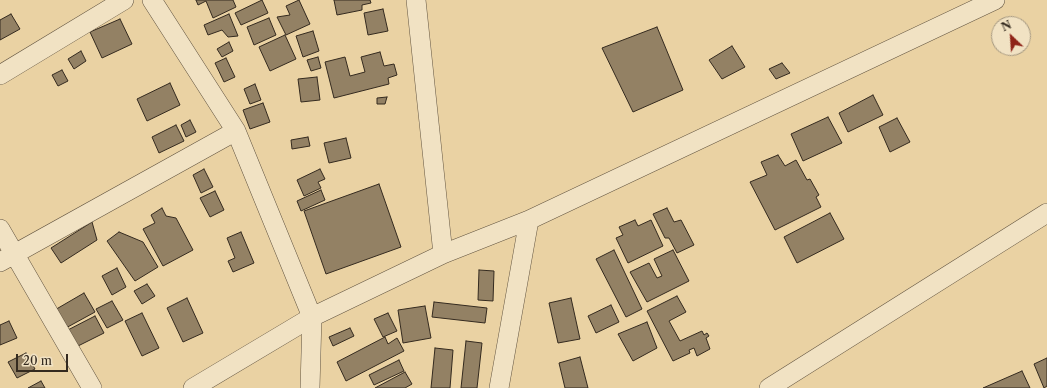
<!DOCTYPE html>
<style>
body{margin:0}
#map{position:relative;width:1047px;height:388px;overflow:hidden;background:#ead2a3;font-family:"Libre Caslon Text",serif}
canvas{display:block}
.north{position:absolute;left:991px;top:16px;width:40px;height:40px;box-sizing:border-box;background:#f1e2c3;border:1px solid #a59881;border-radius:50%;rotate:335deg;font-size:11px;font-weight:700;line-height:16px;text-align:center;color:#342a1f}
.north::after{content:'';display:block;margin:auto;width:14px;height:18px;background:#8f2418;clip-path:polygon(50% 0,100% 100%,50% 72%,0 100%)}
.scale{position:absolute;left:16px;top:354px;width:52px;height:18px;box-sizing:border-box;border:2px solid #342a1f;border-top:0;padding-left:5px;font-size:12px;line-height:14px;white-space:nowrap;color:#342a1f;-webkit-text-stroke:3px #f1e2c3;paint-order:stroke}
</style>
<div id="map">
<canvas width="1047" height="388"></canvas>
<div class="north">N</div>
<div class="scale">20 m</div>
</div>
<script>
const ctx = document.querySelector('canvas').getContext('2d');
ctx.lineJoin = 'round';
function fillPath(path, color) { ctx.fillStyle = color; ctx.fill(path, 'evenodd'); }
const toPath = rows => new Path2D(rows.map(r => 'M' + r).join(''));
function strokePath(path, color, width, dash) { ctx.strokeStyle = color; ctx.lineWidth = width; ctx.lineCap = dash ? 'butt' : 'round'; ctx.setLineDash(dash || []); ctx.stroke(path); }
const building = toPath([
 [196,0,233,0,236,7,213,18,206,1,198,5,196,0],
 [262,0,268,13,241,25,235,13,262,0],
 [299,0,310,24,286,35,277,17,290,15,286,6,299,0],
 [334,0,370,0,371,3,362,5,362,10,337,15,334,0],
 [383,9,388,31,368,35,364,13,383,9],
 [11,14,20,29,0,40,0,20,11,14],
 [229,14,238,36,228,37,222,30,208,35,204,25,229,14],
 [269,18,276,35,254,45,247,27,269,18],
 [120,19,132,44,102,58,90,32,120,19],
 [657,27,683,90,633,112,602,48,657,27],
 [313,31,319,51,303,57,296,36,313,31],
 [285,35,296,59,270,71,259,47,285,35],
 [229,42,233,51,222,57,217,49,229,42],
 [732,46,745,67,722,79,709,60,732,46],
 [81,51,86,61,74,69,68,59,81,51],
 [380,52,384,66,394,64,397,75,388,78,389,84,334,98,325,62,345,57,350,76,365,72,361,57,380,52],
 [318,57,321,68,311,71,307,60,318,57],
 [226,58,235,77,224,82,215,63,226,58],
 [782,63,790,73,776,79,769,69,782,63],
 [62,70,68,81,58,86,52,75,62,70],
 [317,77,320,100,301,102,298,79,317,77],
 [170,83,180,105,147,121,137,99,170,83],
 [255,84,261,100,250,104,244,89,255,84],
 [873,95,883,115,848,132,839,113,873,95],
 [387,97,385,104,377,104,377,98,387,97],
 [263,103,270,122,250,129,243,110,263,103],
 [828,117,842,143,803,161,791,134,828,117],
 [897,118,910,142,890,152,879,127,897,118],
 [190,120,196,132,186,137,181,125,190,120],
 [176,125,184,141,159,153,152,137,176,125],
 [308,137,310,146,292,149,291,140,308,137],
 [346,138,351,158,329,163,324,143,346,138],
 [778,155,785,166,796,160,807,180,810,179,819,195,816,197,821,207,775,230,750,182,767,175,761,162,778,155],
 [204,169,213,187,201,193,193,175,204,169],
 [320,169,325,179,318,182,321,188,304,196,297,180,320,169],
 [379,184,401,247,326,274,304,211,379,184],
 [321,190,325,200,301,211,297,201,321,190],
 [215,191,224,210,210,217,200,198,215,191],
 [162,208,166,216,176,218,193,250,163,266,143,229,155,223,151,215,162,208],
 [667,208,674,222,681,220,694,245,677,253,669,238,665,238,653,214,667,208],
 [830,213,844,239,797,263,784,237,830,213],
 [635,220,638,226,651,220,663,246,628,263,616,238,623,235,619,227,635,220],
 [92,222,97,240,61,263,51,248,92,222],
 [119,232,143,242,158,267,135,281,107,241,119,232],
 [241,232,254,263,233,272,228,261,235,258,227,238,241,232],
 [614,250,642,309,626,317,596,259,614,250],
 [673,250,689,281,647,302,630,272,649,263,657,278,662,276,654,259,673,250],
 [117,268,126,287,112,295,102,276,117,268],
 [479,270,494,271,493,301,478,300,479,270],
 [147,284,155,296,142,304,134,291,147,284],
 [84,293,95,312,64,329,53,311,84,293],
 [677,296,686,312,669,321,680,341,702,331,704,335,707,333,709,336,706,338,710,349,697,356,694,348,689,350,690,353,673,361,647,311,677,296],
 [187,298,203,333,183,342,167,308,187,298],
 [571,298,580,339,558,343,549,303,571,298],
 [112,301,123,320,107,328,96,309,112,301],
 [434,302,487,308,485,323,432,317,434,302],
 [611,305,619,322,596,333,588,316,611,305],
 [425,306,431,338,403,343,398,310,425,306],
 [142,313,159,348,142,356,125,321,142,313],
 [388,313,397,331,383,337,374,319,388,313],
 [95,316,104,333,72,349,64,332,95,316],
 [9,321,17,338,0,345,0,325,9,321],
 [647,322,657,348,633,361,618,334,647,322],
 [350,328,354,336,333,346,329,337,350,328],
 [385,337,388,344,397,338,404,351,346,381,337,362,385,337],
 [466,341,482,343,477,388,461,388,466,341],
 [435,348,453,350,450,388,431,388,435,348],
 [26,353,35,369,17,378,8,362,26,353],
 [580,357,588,388,565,388,559,363,580,357],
 [1047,358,1047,386,1044,388,1034,364,1047,358],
 [399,360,404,371,374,385,369,375,399,360],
 [1022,371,1030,388,983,388,1022,371],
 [405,372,412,384,405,388,375,388,405,372],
 [41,381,45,388,28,388,41,381]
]);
fillPath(building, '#938164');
strokePath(building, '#342a1f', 1);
const minor = toPath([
 [152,0,236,131,312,317,310,388],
 [416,0,443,254],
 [0,75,124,0],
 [0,229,92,388],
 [0,262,236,131],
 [193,388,312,317,443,254,529,220,995,0],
 [499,388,529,220],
 [769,388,1047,213]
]);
strokePath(minor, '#625440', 20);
strokePath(minor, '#f1e2c3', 19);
</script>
